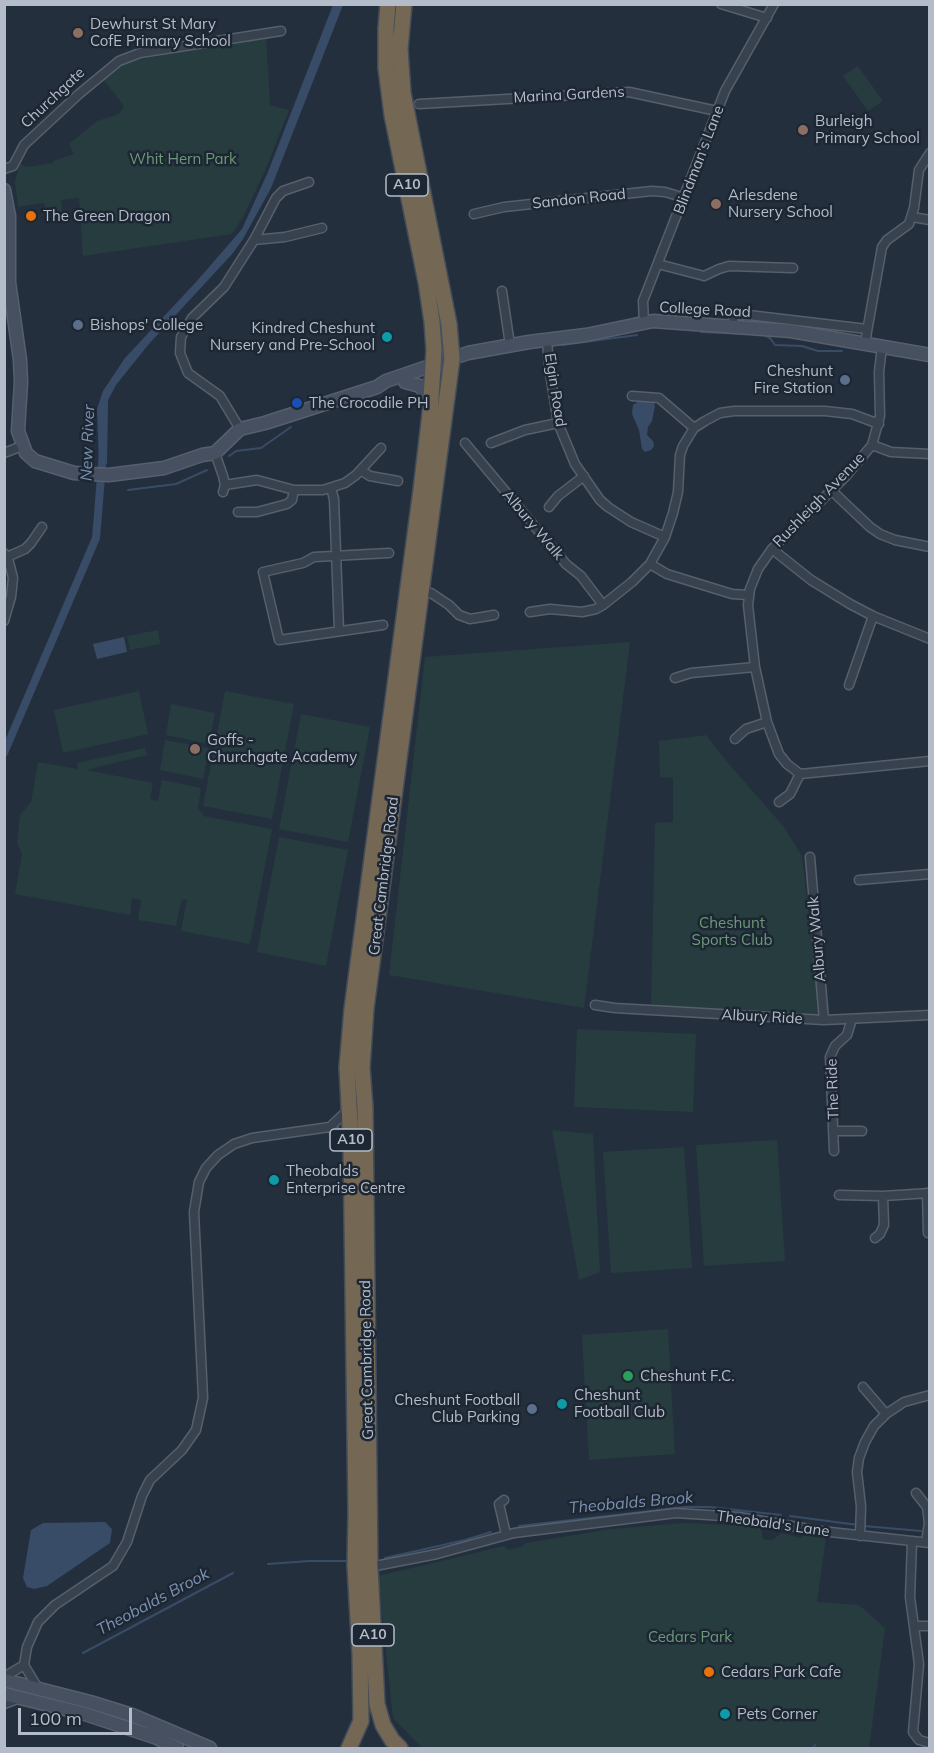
<!DOCTYPE html>
<style>
body{margin:0}
#map{position:relative;width:934px;height:1753px;overflow:hidden;background:#242f3e;font-family:Mulish,sans-serif}
canvas{display:block}
.frame{position:absolute;inset:0;border:6px solid #b4bcc9;pointer-events:none}
.scale{position:absolute;left:18px;top:1708px;width:114px;height:27px;box-sizing:border-box;border:3px solid #b4bcc9;border-top:0;padding-left:8px;font-size:18px;line-height:21px;white-space:nowrap;color:#b4bcc9;-webkit-text-stroke:4px #1d2633;paint-order:stroke}
</style>
<div id="map">
<canvas width="934" height="1753"></canvas>
<div class="frame"></div>
<div class="scale">100 m</div>
</div>
<script>
const ctx = document.querySelector('canvas').getContext('2d');
ctx.lineJoin = 'round';
function fillPath(path, color) { ctx.fillStyle = color; ctx.fill(path, 'evenodd'); }
const toPath = rows => new Path2D(rows.map(r => 'M' + r).join(''));
function strokePath(path, color, width, dash) { ctx.strokeStyle = color; ctx.lineWidth = width; ctx.lineCap = dash ? 'butt' : 'round'; ctx.setLineDash(dash || []); ctx.stroke(path); }
function drawText(font, color, halo, rows, align = 'center') {
  ctx.font = font + ' Mulish,sans-serif'; ctx.lineWidth = 5; ctx.setLineDash([]); ctx.textBaseline = 'middle'; ctx.strokeStyle = halo; ctx.fillStyle = color; for (const [text, x, y, turn = 0] of rows) {
    ctx.save(); ctx.translate(x, y); ctx.rotate((+turn || 0) * Math.PI / 180); ctx.textAlign = isNaN(turn) ? turn : align; if (halo) ctx.strokeText(text, 0, 0); ctx.fillText(text, 0, 0); ctx.restore();
  }
}
fillPath(toPath([
 [266,35,270,105,289,110,265,171,243,217,232,234,83,256,79,198,61,200,63,213,47,215,44,203,18,207,15,182,20,163,26,167,53,163,53,161,74,154,69,144,97,121,119,114,124,106,103,79,122,63],
 [858,66,883,101,868,111,843,76],
 [158,630,160,644,130,650,127,636],
 [630,642,584,1008,389,975,425,657],
 [139,691,148,734,63,753,54,710],
 [225,691,294,704,272,819,203,806],
 [171,704,215,713,209,744,166,735],
 [301,714,370,727,348,842,279,829],
 [706,735,728,763,784,827,802,856,820,1016,651,1006,655,823,673,822,673,778,660,777,659,741],
 [165,740,209,748,203,779,160,770],
 [145,748,147,755,86,770,153,783,150,799,158,801,162,780,201,788,198,808,204,816,272,829,250,944,181,931,187,899,181,901,176,926,138,920,141,900,132,898,130,915,15,894,22,855,17,842,20,815,31,802,38,762,78,769,77,763],
 [279,837,348,850,326,966,257,952],
 [577,1029,696,1034,693,1112,574,1107],
 [552,1130,593,1134,600,1272,579,1280],
 [777,1140,785,1261,704,1266,696,1145],
 [684,1147,692,1268,611,1273,603,1152],
 [668,1329,675,1454,589,1460,582,1335],
 [684,1523,758,1526,761,1529,763,1539,767,1540,773,1540,781,1533,801,1538,805,1535,826,1538,817,1602,859,1605,885,1628,869,1748,422,1748,393,1718,378,1576,504,1546,508,1550,521,1547,526,1543,611,1529]
]), '#263c3f');
fillPath(toPath([
 [333,5,343,5,271,188,243,239,233,253,148,345,116,385,108,400,107,464,99,464,97,409,103,391,125,358,196,282,242,229,268,172],
 [642,399,653,400,655,406,652,421,648,427,647,435,653,441,654,446,651,450,645,452,642,449,639,430,632,414,633,405],
 [124,637,127,652,97,659,93,644],
 [105,1522,112,1529,110,1543,47,1586,34,1589,27,1587,23,1578,31,1530,43,1523]
]), '#394c67');
strokePath(toPath([
 [701,332,749,334],
 [764,335,770,338,775,345,802,346,818,351,842,351],
 [562,345,637,335],
 [229,456,236,451,261,448,291,427],
 [128,490,176,484,207,470],
 [790,1516,858,1525],
 [519,1526,686,1507,710,1507,781,1515],
 [864,1526,921,1531],
 [385,1558,465,1540,491,1532],
 [268,1564,309,1561,348,1561],
 [83,1653,233,1573],
 [813,1748,815,1745]
]), '#394c67', 2);
strokePath(toPath([
 [4,753,96,538,103,453]
]), '#394c67', 8);
const street = toPath([
 [721,4,767,18],
 [419,104,629,92,717,111],
 [4,169,13,166,24,145,79,94,119,61,140,53,281,31],
 [474,214,504,207,652,191,665,192,685,198],
 [912,217,930,220],
 [254,240,285,237,322,228],
 [658,264,704,276,719,269,729,266,793,268],
 [502,291,510,345],
 [644,323,643,301,725,91,774,4],
 [732,326,734,316,740,314,867,329],
 [547,339,549,367,558,423,575,464,600,500,608,507,631,522,665,537],
 [865,343,882,247,887,240,909,224,914,208,919,170,930,153],
 [632,396,659,398,694,428],
 [240,429,220,396,188,373,180,353,181,337,192,318,224,287,254,240,276,198,283,191,309,182],
 [465,443,566,564,581,576,603,605],
 [491,443,525,430,558,423],
 [872,445,891,452,930,454],
 [4,453,22,446],
 [215,453,223,476,225,485,223,492],
 [362,471,370,476,398,481],
 [225,485,257,480,294,490,323,490,345,483,356,475,381,448],
 [331,488,334,499,339,631],
 [831,490,870,527,880,534,895,540,930,547],
 [549,507,558,496,584,476],
 [238,512,257,512,287,504,292,500,294,490],
 [772,549,811,580,850,604,873,616,930,639],
 [4,553,9,562,13,578,11,597,4,621],
 [7,557,25,549,31,543,42,527],
 [650,564,667,574,732,594,748,595],
 [422,593,431,593,449,605,459,615,470,619,494,615],
 [530,612,550,609,582,612,596,609,603,605,632,582,650,564,665,537,673,513,678,492,680,455,683,446,694,428,705,421,720,413,734,411,825,411,852,414,879,424],
 [383,625,279,640,263,572,303,563,314,557,389,553],
 [675,678,691,673,755,667],
 [849,685,873,616],
 [735,739,746,729,767,722],
 [800,774,930,761],
 [779,802,790,794,800,774,787,764,779,754,767,722,755,667,748,605,750,589,758,569,772,549,846,476,872,445,880,416,879,372,882,346],
 [810,857,824,1020],
 [859,880,930,874],
 [595,1005,615,1008,824,1020,930,1015],
 [330,1127,350,1144],
 [834,1131,862,1131],
 [834,1151,830,1057,835,1046,847,1035,852,1019],
 [927,1193,928,1233],
 [839,1195,883,1196,930,1193],
 [875,1238,880,1234,884,1225,883,1196],
 [863,1387,886,1414],
 [916,1493,927,1507,930,1505],
 [504,1500,499,1504,506,1534],
 [860,1536,861,1506,857,1472,859,1458,865,1442,874,1426,886,1414,904,1402,930,1395],
 [912,1542,910,1597,919,1664,913,1732,919,1740,930,1743],
 [926,1542,929,1523,927,1507],
 [370,1567,437,1554,514,1533,676,1513,739,1517,821,1531,930,1543],
 [915,1626,930,1626],
 [24,1665,38,1688],
 [4,1677,24,1665,27,1647,38,1622,55,1605,113,1566,127,1542,142,1496,150,1480,182,1450,196,1430,203,1398,194,1212,199,1182,206,1168,218,1155,234,1144,252,1138,330,1127,348,1110],
 [4,1704,20,1698]
]);
const secondary = toPath([
 [4,190,9,216,9,282,20,360,21,382,18,431,26,453,35,461,74,473,109,475,164,468,202,455,215,453,240,429,265,423,377,387,386,381,468,353,529,342,586,335,653,321,791,331,930,355],
 [437,299,443,362,441,367],
 [405,382,420,386,425,393,428,404],
 [4,1680,90,1702,132,1715,210,1748],
 [4,1694,85,1714,157,1738,177,1748]
]);
const highway = toPath([
 [349,1748,361,1721,360,1654,355,1566,356,1513,351,1145,347,1067,352,1009,421,490,430,414,434,350,432,322,426,282,392,115,386,68,386,28,388,4],
 [400,1748,392,1740,383,1725,377,1704,370,1567,365,1107,362,1068,366,1008,452,359,449,324,403,93,400,49,404,4]
]);
strokePath(street, '#565f6c', 11);
strokePath(secondary, '#565f6c', 15);
strokePath(highway, '#434c59', 18);
strokePath(street, '#38414e', 8);
strokePath(secondary, '#465061', 12);
strokePath(highway, '#746855', 15);
for (const [x, y, r, color] of [
 [78,33,6,"#8d6e63"],
 [803,130,6,"#8d6e63"],
 [716,204,6,"#8d6e63"],
 [31,216,6,"#e8710a"],
 [78,325,6,"#5c6f8a"],
 [387,337,6,"#0f9aa8"],
 [845,380,6,"#5c6f8a"],
 [297,403,6,"#1a4fb4"],
 [195,749,6,"#8d6e63"],
 [274,1180,6,"#0f9aa8"],
 [628,1376,6,"#2e9e5b"],
 [562,1404,6,"#0f9aa8"],
 [532,1409,6,"#5c6f8a"],
 [709,1672,6,"#e8710a"],
 [725,1714,6,"#0f9aa8"]
]) { const dot = new Path2D(); dot.arc(x, y, r, 0, 2 * Math.PI); ctx.fillStyle = color; ctx.fill(dot); strokePath(dot, '#1d2633', 2); }
for (const [x, y, w] of [
 [407,185,42],
 [351,1140,42],
 [373,1635,42]
]) { const box = new Path2D(); box.roundRect(x - w / 2, y - 11, w, 22, 4.5); ctx.fillStyle = '#1d2633'; ctx.fill(box); strokePath(box, '#b4bcc9', 1.5); }
drawText('bold 14px', '#b4bcc9', null, [
 ["A10",407,185],
 ["A10",351,1140],
 ["A10",373,1635]
]);
drawText('15px', '#b4bcc9', '#1d2633', [
 ["Dewhurst St Mary",90,24],
 ["CofE Primary School",90,41],
 ["Burleigh",815,121],
 ["Primary School",815,138],
 ["Arlesdene",728,195],
 ["Nursery School",728,212],
 ["The Green Dragon",43,216],
 ["Bishops' College",90,325],
 ["Kindred Cheshunt",375,328,"right"],
 ["Nursery and Pre-School",375,345,"right"],
 ["Cheshunt",833,371,"right"],
 ["Fire Station",833,388,"right"],
 ["The Crocodile PH",309,403],
 ["Goffs -",207,740],
 ["Churchgate Academy",207,757],
 ["Theobalds",286,1171],
 ["Enterprise Centre",286,1188],
 ["Cheshunt F.C.",640,1376],
 ["Cheshunt",574,1395],
 ["Football Club",574,1412],
 ["Cheshunt Football",520,1400,"right"],
 ["Club Parking",520,1417,"right"],
 ["Cedars Park Cafe",721,1672],
 ["Pets Corner",737,1714]
], 'left');
drawText('15px', '#b4bcc9', '#1d2633', [
 ["Marina Gardens",569,95,-3],
 ["Churchgate",53,98,-43],
 ["Blindman's Lane",699,160,-69],
 ["Sandon Road",579,199,-6],
 ["College Road",705,310,3],
 ["Elgin Road",555,390,81],
 ["Rushleigh Avenue",819,500,-46],
 ["Albury Walk",533,525,50],
 ["Great Cambridge Road",384,876,-83],
 ["Albury Walk",817,939,-95],
 ["Albury Ride",762,1017,3],
 ["The Ride",833,1089,-92],
 ["Great Cambridge Road",367,1360,-91],
 ["Theobald's Lane",773,1524,8]
]);
drawText('15px', '#6b9a76', '#1d2633', [
 ["Whit Hern Park",183,159],
 ["Cheshunt",732,923],
 ["Sports Club",732,940],
 ["Cedars Park",690,1637]
]);
drawText('italic 16px', '#7c92b1', '#1d2633', [
 ["New River",88,443,-88],
 ["Theobalds Brook",631,1503,-5],
 ["Theobalds Brook",153,1602,-28]
]);
</script>
